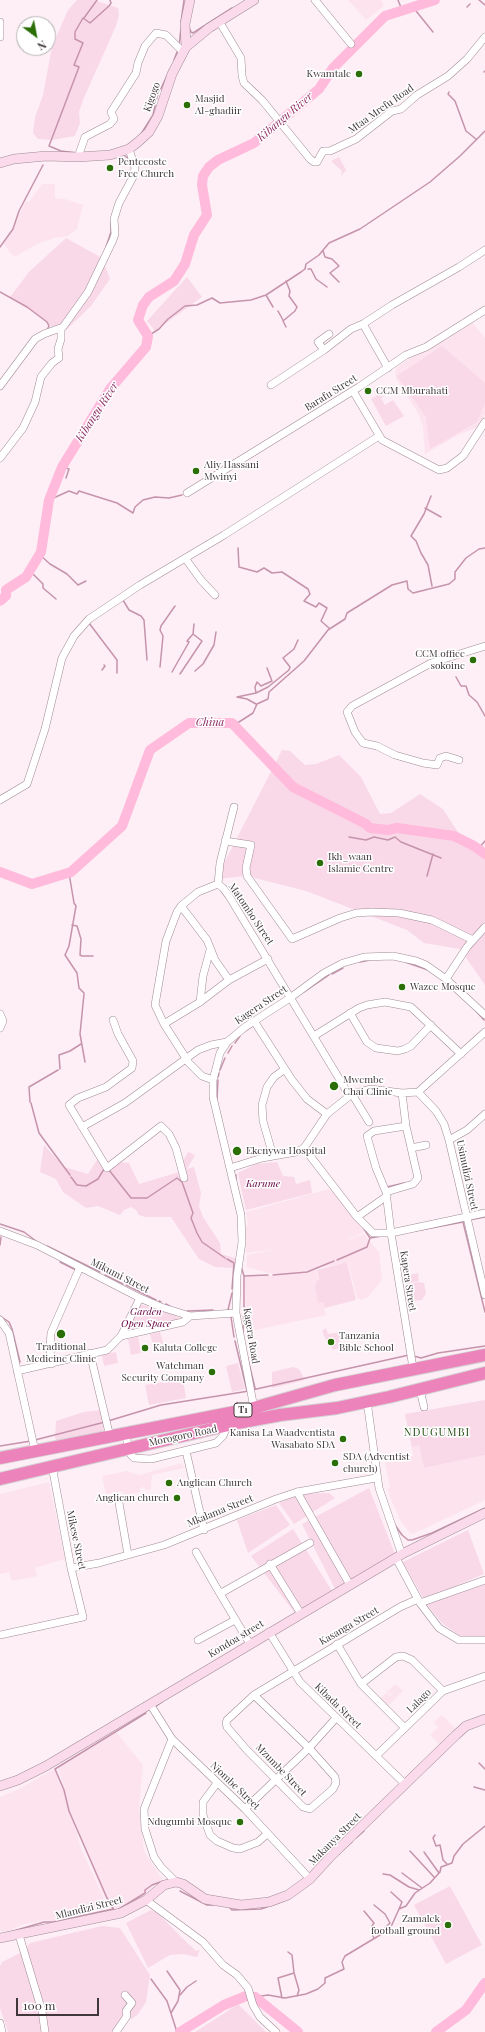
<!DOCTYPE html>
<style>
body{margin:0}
#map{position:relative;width:485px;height:2032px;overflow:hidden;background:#fdeff5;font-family:"Playfair Display",serif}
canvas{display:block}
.north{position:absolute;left:16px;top:16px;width:40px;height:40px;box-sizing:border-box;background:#fff;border:1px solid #b3afb1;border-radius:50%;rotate:148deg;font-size:11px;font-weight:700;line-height:16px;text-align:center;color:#40373b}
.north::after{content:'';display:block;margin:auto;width:14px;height:18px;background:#2b6e06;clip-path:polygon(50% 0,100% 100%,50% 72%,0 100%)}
.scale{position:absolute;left:16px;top:1998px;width:83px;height:18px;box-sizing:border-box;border:2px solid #40373b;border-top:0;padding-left:5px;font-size:12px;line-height:14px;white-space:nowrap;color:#40373b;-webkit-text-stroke:3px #fff;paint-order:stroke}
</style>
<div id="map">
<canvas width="485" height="2032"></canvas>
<div class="north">N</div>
<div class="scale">100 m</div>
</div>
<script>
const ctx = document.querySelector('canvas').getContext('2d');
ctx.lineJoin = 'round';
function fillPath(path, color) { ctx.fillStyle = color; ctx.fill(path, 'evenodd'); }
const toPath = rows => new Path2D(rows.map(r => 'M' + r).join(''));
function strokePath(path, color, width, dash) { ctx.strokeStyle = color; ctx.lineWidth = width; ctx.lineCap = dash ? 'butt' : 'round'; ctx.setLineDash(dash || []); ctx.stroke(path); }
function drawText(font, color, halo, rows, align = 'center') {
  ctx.font = font + ' "Playfair Display",serif'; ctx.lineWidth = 3; ctx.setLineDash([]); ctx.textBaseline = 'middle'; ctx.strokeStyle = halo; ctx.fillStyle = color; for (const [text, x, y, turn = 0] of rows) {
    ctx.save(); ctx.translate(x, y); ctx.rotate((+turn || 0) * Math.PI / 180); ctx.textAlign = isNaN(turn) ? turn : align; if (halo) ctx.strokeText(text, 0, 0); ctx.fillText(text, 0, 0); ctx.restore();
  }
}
fillPath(toPath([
 [348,0,381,0,384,6,366,20],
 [42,184,55,184,55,198,65,199,83,205,77,229,68,236,54,238,37,244,16,256,12,255,3,243,12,232,25,202,29,202],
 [470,320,485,338,485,414,478,427,458,435,425,454,423,426,418,413,395,377,396,368,439,338],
 [329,1189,347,1206,364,1232,351,1238,348,1233,350,1239,364,1234,379,1252,382,1280,368,1297,361,1300,357,1298,348,1262,287,1274,316,1270,326,1315,246,1332,245,1277,287,1275,268,1273,247,1267,247,1255,275,1249,246,1253,246,1226,248,1225,246,1212],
 [419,1445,424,1468,485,1455,485,1500,413,1534,408,1531,400,1520,390,1497,388,1488,390,1488,385,1463,413,1456,412,1448],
 [182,1463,184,1468,152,1475,151,1489,146,1490,144,1487,140,1488,140,1492,124,1495,122,1491,106,1494,102,1476,127,1471,139,1475],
 [49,1482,65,1559,35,1568,37,1576,12,1581,9,1572,0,1574,0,1494],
 [395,1684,403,1691,387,1707,379,1700,387,1692,390,1696,393,1693,390,1694,387,1692],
 [442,1715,455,1728,439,1744,430,1735,438,1727,434,1722],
 [116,1732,143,1765,139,1807,144,1851,162,1879,117,1917,103,1894,82,1842,71,1810,80,1846,108,1908,53,1921,45,1920,21,1925,9,1931,0,1931,0,1797,17,1790,56,1768,68,1801,58,1768]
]), '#fce3ee');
fillPath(toPath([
 [77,0,94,0,118,8,119,15,116,26,83,100,79,112,80,123,75,136,52,140,38,139,33,133,35,117,43,95,52,47,68,10],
 [339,157,346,170,341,176,342,171,331,161],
 [66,238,102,258,110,279,91,306,65,331,56,330,31,310,10,297,29,272],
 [187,277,202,297,155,331,147,321],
 [442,346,485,383,485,403,477,422,430,449,426,417,397,376],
 [384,391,386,394,381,398,385,405,393,400,404,416,386,426,371,399],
 [282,750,290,751,305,765,316,764,339,755,361,777,380,814,391,813,420,794,443,809,463,840,485,848,485,985,460,949,424,943,407,930,306,891,247,876,216,879],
 [44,1145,64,1167,88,1174,97,1160,129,1163,139,1184,186,1170,180,1166,188,1152,195,1155,187,1169,194,1167,201,1193,199,1206,203,1217,220,1243,221,1254,241,1260,235,1268,215,1267,199,1259,171,1217,145,1217,139,1215,136,1210,131,1207,124,1210,120,1215,98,1206,86,1208,63,1192,56,1179,40,1172],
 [277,1162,283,1176,294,1177,296,1184,310,1180,312,1193,246,1210,238,1173,256,1164],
 [347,1262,356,1300,325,1308,323,1302,318,1303,315,1286,319,1279,317,1270],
 [418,1273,419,1281,406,1284,405,1276],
 [418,1282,424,1283,426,1293,422,1300,404,1302,402,1286],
 [139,1304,172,1313,183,1321,125,1333],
 [326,1328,328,1334,341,1332,339,1348,333,1350,326,1340,322,1331],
 [160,1332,164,1346,154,1349,150,1334],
 [138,1337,141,1353,131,1355,128,1339],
 [116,1352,118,1363,104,1366,102,1355],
 [238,1363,245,1389,232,1392,226,1366],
 [293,1367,299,1369,305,1380,272,1388,272,1372],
 [183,1379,186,1398,149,1405,145,1385],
 [485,1400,485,1455,424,1468,419,1445,412,1448,405,1414],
 [101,1410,104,1434,57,1442,55,1437,56,1421,84,1412],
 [369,1488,395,1554,335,1589,302,1524],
 [329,1493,335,1498,294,1524,279,1503,300,1494],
 [276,1505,290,1525,248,1553,237,1520],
 [293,1529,332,1591,295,1613,251,1556],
 [468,1530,484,1574,455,1586,485,1576,485,1639,462,1637,442,1623,427,1605,403,1562],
 [450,1886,482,1945,446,1964,414,1905],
 [151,1910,158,1913,182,1938,196,1951,200,1950,197,1957,183,1954,170,1955,148,1968,126,1923],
 [102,1926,120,1928,150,1975,146,2002,138,2014,132,2019,128,2014,116,2032,8,2032,0,2008,0,1966,2,1962,20,1953,27,1953,26,1948,30,1943],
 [238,2004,266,2032,195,2032,226,2012]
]), '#f9d9e8');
strokePath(toPath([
 [398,0,402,10],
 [479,0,485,5],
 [412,6,433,32],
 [467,7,470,4],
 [84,18,97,0],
 [181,22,184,0],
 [189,27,191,32,193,33,232,8],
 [179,46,181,28],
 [174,60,177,52],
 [484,72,485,71],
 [449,92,448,94,455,101,466,131,476,139],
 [141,134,153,115,157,97,170,69],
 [77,153,61,151,49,146,79,67,74,65,83,43,75,39,75,32,83,18,90,23,109,6,111,3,110,0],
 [125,156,130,160],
 [0,247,13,229,19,211,43,165],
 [323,251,325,257,332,259,339,266,330,273,339,282],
 [103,256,111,232,111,220],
 [308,269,311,269,316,279,327,287],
 [286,281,290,291,289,296,297,307,295,311,283,321,286,327],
 [0,292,27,307,47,322,49,326,47,330],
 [266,295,273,307],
 [278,311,283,320],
 [148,336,159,329,168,319,185,306,197,305,212,298,220,303,251,300,266,295,301,272,305,269,306,264,319,255,329,243,360,229,430,182,460,156,485,131],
 [62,467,69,469,66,478],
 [431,496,424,514,411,536,416,541,421,553,428,565,432,586],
 [49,500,69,491,77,494,79,491,117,503,133,513,135,507,143,500,155,497,169,498,182,495],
 [425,508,441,517],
 [238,548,239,567,257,572,264,568,272,573,282,572,308,589,310,594,304,601,316,607,319,603,327,608,321,621,329,628],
 [40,555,50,564,67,574,78,585,86,581],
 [30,571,43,584,43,588,56,599],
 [123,600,129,610,141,616,144,620,147,660],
 [89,623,117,660,117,673],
 [160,667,163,636,160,630,161,626,175,606],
 [267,668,272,681,261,686,257,682,255,687,256,693,268,687,289,670,290,667,283,658,294,649,298,640],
 [102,670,105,666,104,665],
 [195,671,203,664,214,645,216,632],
 [172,672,189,642,187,641,193,634,194,624],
 [180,674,202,641,193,634],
 [456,677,461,686,466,686,469,695,477,702,485,716],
 [256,693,237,697,247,699,256,704],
 [232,723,239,722,253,713,257,704,268,699,269,692,304,661,328,630,345,619,347,613,392,585,407,581,408,589,413,593,449,584,455,579,455,572,466,558,479,549,485,548],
 [349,837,366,840,374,837,388,840,395,837,401,842,441,858],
 [478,849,485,841],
 [69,873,74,903,76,906,69,946,65,955,77,973,79,988,84,993],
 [427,876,433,854],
 [72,925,77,926,81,939,80,955,82,956,93,956],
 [360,962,370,960],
 [405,962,428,970],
 [332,974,343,968],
 [304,992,329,975],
 [84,994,80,1034,85,1062],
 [476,1011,484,1020],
 [244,1032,253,1026],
 [235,1043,240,1036],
 [228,1053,232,1046],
 [60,1069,59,1055,70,1051,81,1044],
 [220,1070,225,1058],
 [218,1077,219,1073],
 [217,1099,218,1080],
 [30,1102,29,1087,58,1070],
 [31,1103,39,1133,70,1175],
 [109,1170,131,1198,147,1198,177,1178,182,1182,193,1213,191,1218,197,1233,202,1242,225,1258],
 [236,1175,236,1181],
 [71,1177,77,1185,86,1186,98,1179,104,1169],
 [387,1187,404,1183],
 [374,1209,383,1202],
 [469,1220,485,1217],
 [0,1224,24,1232,36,1241],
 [415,1231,463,1222,485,1312],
 [370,1238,382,1236],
 [0,1245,1,1237],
 [47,1246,100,1272],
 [227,1259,234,1263,232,1289],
 [337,1260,367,1247,370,1238,362,1226],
 [60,1262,76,1270],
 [241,1266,244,1276,244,1308,243,1332],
 [105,1275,123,1284],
 [273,1275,307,1272,334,1261],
 [244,1276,268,1275],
 [126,1285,156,1300],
 [159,1301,161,1302],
 [166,1304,171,1307],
 [228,1310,232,1293],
 [187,1311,213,1310],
 [0,1316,9,1322,12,1329,20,1362],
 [231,1317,234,1337],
 [235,1341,247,1391],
 [247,1355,255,1388],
 [414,1356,421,1358,438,1353,485,1346],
 [252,1390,409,1355],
 [108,1421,161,1405,249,1391],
 [35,1440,105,1422],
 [0,1446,31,1441],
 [395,1525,402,1535,408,1540,412,1540,432,1533,485,1508],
 [155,1707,162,1702],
 [479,1763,485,1769],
 [474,1787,485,1790],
 [435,1835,433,1838,436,1846,440,1845,443,1860,447,1864],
 [356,1838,364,1831],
 [343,1850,352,1842],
 [410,1851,434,1877],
 [424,1852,439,1873],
 [402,1873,422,1888],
 [383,1874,390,1875,409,1887,419,1890],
 [180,1891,207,1905,213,1905],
 [391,1892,402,1902,399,1909],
 [374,1905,385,1914,390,1923,383,1930,383,1933],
 [229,1907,232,1910,261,1909,284,1901],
 [119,1909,145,1893,145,1890,152,1885,163,1881],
 [114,1910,107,1898,69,1811,64,1790,55,1769,146,1713],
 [364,1911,374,1923,372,1926,375,1930,372,1934,374,1938],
 [10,1932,44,1922,53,1922,113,1909],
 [167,1971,180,1990,178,2001,171,2013],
 [294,1973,299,1990,297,1996],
 [151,1979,167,2001,177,2032],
 [180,1995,187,1987,196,1981],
 [255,1997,268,1995,285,1998,306,1994,318,1989,325,1983,325,1978,344,1969,342,1962,345,1956,390,1929,399,1909,406,1906,415,1893,430,1883,440,1872,441,1867,452,1863,454,1856,463,1844,485,1826],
 [282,1998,278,1978,294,1973,292,1955,288,1952]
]), '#c693ac', 1.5);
strokePath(toPath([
 [0,601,6,596,6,590,26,577,41,552,49,500,62,467,110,389,146,347,148,336,138,320,143,305,149,297,174,281,185,264,194,235,207,215,202,185,203,176,209,167,218,160,254,143,319,89,333,68,385,16,435,0],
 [0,872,32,884,71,872,122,826,150,750,189,723,232,723,293,787,366,824,370,828,388,830,397,828,454,836,474,846,485,854],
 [180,2032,224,2005,246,1996,255,1997,298,2032],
 [436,2032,466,2010,485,1983]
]), '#ffbadc', 10);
const street = toPath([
 [315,0,351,44],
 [219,21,241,58,242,76,244,83,262,100,310,159,314,162,317,162,323,151,330,151,356,139,392,111,401,109,417,95,448,76,467,59,485,37],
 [0,22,0,37],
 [78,157,85,137,110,124,114,119,111,112,136,73,138,63,145,46,156,33,166,35,182,51],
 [363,324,388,368],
 [324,350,318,342,329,334],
 [271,385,324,350,351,329,363,324,392,305,459,267,485,250],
 [0,386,35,339,44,334,63,327,88,292,113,240,115,234,114,219,119,203,133,177,135,168,129,149],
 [353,391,382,440,439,470,447,468,463,456,485,422],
 [0,458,23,428,35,402,41,377,52,363,59,358,58,349,61,339,61,329],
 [187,493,359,387,406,355,426,347,485,310],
 [185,558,201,580,215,595],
 [459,760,446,756,440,758,437,765,423,763,395,755,377,746,363,743,355,732,347,712,352,706,431,663,485,646],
 [0,800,27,784,45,729,62,658,74,636,89,619,140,585,224,535,379,436],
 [225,841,251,845,246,868,247,876,292,939,340,918,356,913,372,912,399,913,432,920,473,940],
 [218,884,223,888,229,896,349,1095],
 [218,884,220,863,234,807],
 [181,906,207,940,215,960,229,980],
 [446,979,467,947,485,927],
 [200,1002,203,976,210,950],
 [350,1013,367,1042,376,1048,398,1051,405,1049,411,1046,431,1025],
 [0,1014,3,1021,0,1028],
 [113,1020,118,1034,133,1061,132,1068,106,1087,78,1098,69,1105,107,1168,161,1126,169,1134,176,1148,184,1178],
 [254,1021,292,1080,307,1099,327,1114],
 [164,1024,200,1002,229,980,268,959],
 [314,1036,359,1008,367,1005,385,1002,411,1007,461,1054],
 [213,1080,202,1076,189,1063,164,1024,155,1005,166,941,177,912,181,906,198,892,218,884],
 [418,1092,436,1111,444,1124,449,1140,485,1295],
 [352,1094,369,1122],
 [406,1126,374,1131,367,1136,376,1168,386,1192,391,1233,413,1368],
 [82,1127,125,1103,198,1050,211,1045,227,1042],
 [449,1140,467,1130,485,1114],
 [304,1148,357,1217,373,1233,391,1233,485,1213],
 [411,1148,426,1145],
 [273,1156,263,1121,262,1105,267,1087,274,1077,285,1069],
 [230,1168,262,1158,296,1152,304,1148,327,1114,352,1094,370,1089,402,1093,418,1092,485,1032],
 [386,1192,413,1184,418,1178,406,1126,402,1093],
 [357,1217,387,1196],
 [0,1231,37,1245,140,1298,161,1307,190,1316,236,1313],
 [0,1320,9,1333,35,1451],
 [121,1336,140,1298],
 [90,1353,110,1437],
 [51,1364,50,1347,51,1333,80,1267],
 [17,1371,107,1350,121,1336,183,1322,190,1316],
 [420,1390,424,1407],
 [367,1401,379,1488,402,1555],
 [254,1408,236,1313,237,1276,242,1242,241,1215,213,1097,213,1080,220,1053,227,1042,245,1027,290,998,324,973,343,963,364,957,393,956,416,961,426,965,446,979,485,1015],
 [125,1434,131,1455,134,1458,151,1459,216,1443,223,1436,228,1424],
 [186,1451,204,1530],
 [297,1492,350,1585],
 [119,1503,128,1555],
 [196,1552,219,1592,223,1592,310,1543],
 [396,1558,420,1603,439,1628,459,1640,485,1640],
 [270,1564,301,1614],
 [71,1568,99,1563,164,1545,276,1499,297,1492,376,1478],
 [219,1592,250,1644],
 [420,1603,485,1580],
 [269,1632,300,1682,405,1784],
 [0,1635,83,1617,71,1568,52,1466],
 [198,1640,235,1620],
 [337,1644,361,1684,405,1728],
 [361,1684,396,1657,403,1656,412,1660,443,1691],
 [254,1695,309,1748,335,1777,336,1783,333,1789,310,1809,303,1807,246,1749,227,1727,226,1723,227,1720,254,1695,400,1607,418,1599],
 [150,1704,172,1739,245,1809,310,1879],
 [172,1739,144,1809,145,1829,154,1857,161,1867,176,1882],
 [376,1756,443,1691,485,1676],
 [217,1783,203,1802,203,1815,210,1835,217,1841,233,1848,240,1849,258,1842,267,1834],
 [245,1809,309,1748,336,1718],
 [146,1900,203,1942,223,1965,237,1975,248,1988,253,2005,260,2017,276,2032],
 [19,1935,42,2011,45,2032],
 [0,2023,2,2032],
 [116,2032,127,2016,126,2011,132,2003,125,1995]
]);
const secondary = toPath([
 [186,47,185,24,190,0],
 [0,163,14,159,46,156,78,157,110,155,129,149,138,142,149,132,158,116,172,74,186,47,209,28,254,0],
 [0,1786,18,1780,46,1766,404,1553,485,1513],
 [0,1938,121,1913,146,1900,164,1885,176,1882,183,1884,205,1899,241,1905,269,1902,288,1895,310,1879,331,1856,456,1735,466,1726,485,1719]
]);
const highway = toPath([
 [0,1458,250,1409,335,1385,485,1355],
 [0,1479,237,1423,280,1415,337,1408,389,1397,485,1373]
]);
strokePath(street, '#a08b95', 8);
strokePath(secondary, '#a08b95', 10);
strokePath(highway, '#d5d3d4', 14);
strokePath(street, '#fff', 7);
strokePath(secondary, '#fadaeb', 9);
strokePath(highway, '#ed83bb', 12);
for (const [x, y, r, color] of [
 [359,74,4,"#2b6e06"],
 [187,105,4,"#2b6e06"],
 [110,168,4,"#2b6e06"],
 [368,391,4,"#2b6e06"],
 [196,471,4,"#2b6e06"],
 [473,660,4,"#2b6e06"],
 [320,863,4,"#2b6e06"],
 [402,987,4,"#2b6e06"],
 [334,1086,5,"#2b6e06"],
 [237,1151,5,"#2b6e06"],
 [61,1334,5,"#2b6e06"],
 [331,1342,4,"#2b6e06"],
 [145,1348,4,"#2b6e06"],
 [212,1372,4,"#2b6e06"],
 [343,1439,4,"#2b6e06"],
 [335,1463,4,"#2b6e06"],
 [169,1483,4,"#2b6e06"],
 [177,1498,4,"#2b6e06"],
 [240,1822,4,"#2b6e06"],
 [448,1925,4,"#2b6e06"]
]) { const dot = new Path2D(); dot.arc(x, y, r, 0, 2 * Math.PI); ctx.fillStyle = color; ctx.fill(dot); strokePath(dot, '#fff', 1.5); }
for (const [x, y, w] of [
 [243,1410,18]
]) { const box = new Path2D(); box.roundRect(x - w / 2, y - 7, w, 14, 3); ctx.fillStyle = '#fff'; ctx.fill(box); strokePath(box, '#40373b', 1); }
drawText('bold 9px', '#40373b', null, [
 ["T1",243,1410]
]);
drawText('10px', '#40373b', '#fff', [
 ["Kwamtale",351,74,"right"],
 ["Masjid",195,99],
 ["Al-ghadiir",195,111],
 ["Pentecoste",118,162],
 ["Free Church",118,174],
 ["CCM Mburahati",376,391],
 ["Aliy Hassani",204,465],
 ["Mwinyi",204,477],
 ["CCM office",465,654,"right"],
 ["sokoine",465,666,"right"],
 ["Ikh_waan",328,857],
 ["Islamic Centre",328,869],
 ["Wazee Mosque",410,987],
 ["Mwembe",343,1080],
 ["Chai Clinic",343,1092],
 ["Ekenywa Hospital",246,1151],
 ["Tanzania",339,1336],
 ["Bible School",339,1348],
 ["Traditional",61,1347,"center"],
 ["Medicine Clinic",61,1359,"center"],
 ["Kaluta College",153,1348],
 ["Watchman",204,1366,"right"],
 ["Security Company",204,1378,"right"],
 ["Kanisa La Waadventista",335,1433,"right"],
 ["Wasabato SDA",335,1445,"right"],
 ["SDA (Adventist",343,1457],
 ["church)",343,1469],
 ["Anglican Church",177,1483],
 ["Anglican church",169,1498,"right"],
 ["Ndugumbi Mosque",232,1822,"right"],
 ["Zamalek",440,1919,"right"],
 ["football ground",440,1931,"right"]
], 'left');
drawText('10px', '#40373b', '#fff', [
 ["Kigogo",152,97,-70],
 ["Mtaa Mrefu Road",381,109,-35],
 ["Barafu Street",331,393,-32],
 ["Matombo Street",251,914,56],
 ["Kagera Street",261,1005,-34],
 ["Usimulizi Street",467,1175,78],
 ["Mikumi Street",120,1276,27],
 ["Kapera Street",408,1281,81],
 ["Kagera Road",251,1336,81],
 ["Morogoro Road",183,1436,-12],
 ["Mkalama Street",220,1511,-22],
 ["Mikese Street",76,1540,78],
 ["Kasanga Street",349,1626,-30],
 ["Kondoa street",236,1639,-31],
 ["Lalago",419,1701,-45],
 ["Kibada Street",338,1706,44],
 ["Mzumbe Street",281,1770,46],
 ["Njombe Street",235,1786,44],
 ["Makanya Street",335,1839,-45],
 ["Mlandizi Street",89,1908,-14]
]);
drawText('italic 10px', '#660043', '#fff', [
 ["Karume",263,1184],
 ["Garden",146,1312],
 ["Open Space",146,1324]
]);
drawText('italic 11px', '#8d2d65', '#fff', [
 ["Kibangu River",285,117,-40],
 ["Kibangu River",97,412,-57],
 ["China",210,723]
]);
ctx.letterSpacing = '1px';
drawText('11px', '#265116', '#fff', [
 ["NDUGUMBI",437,1433]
]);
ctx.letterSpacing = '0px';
</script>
